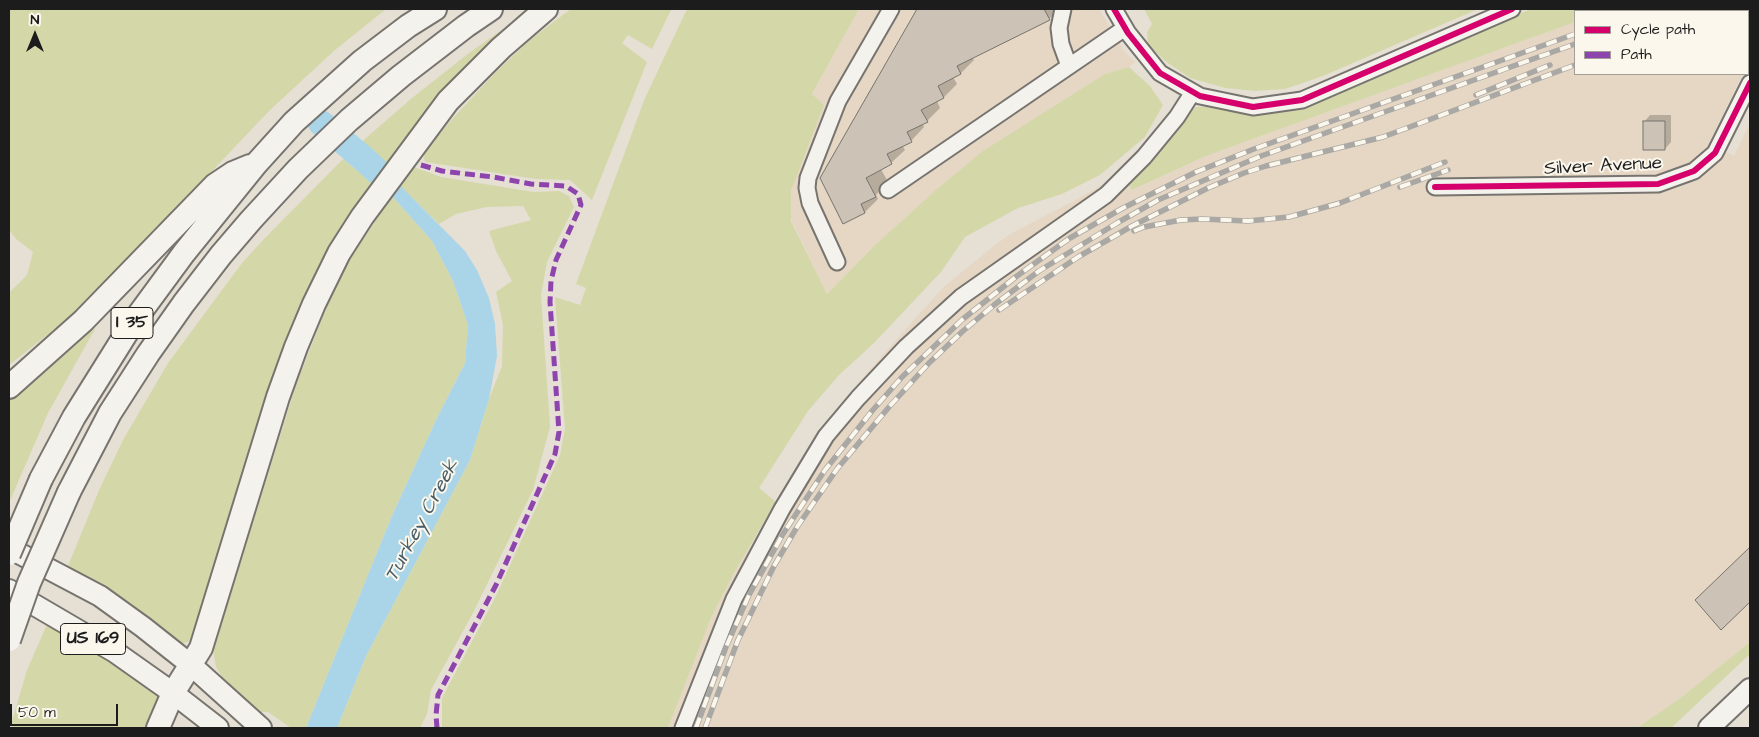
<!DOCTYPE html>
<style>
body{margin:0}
#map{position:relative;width:1759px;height:737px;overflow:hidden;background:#e6dfd4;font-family:"Architects Daughter",sans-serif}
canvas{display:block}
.frame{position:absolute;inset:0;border:10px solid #1c1c1c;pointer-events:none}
.legend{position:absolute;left:1574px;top:10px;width:175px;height:65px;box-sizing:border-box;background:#fbf7ec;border:1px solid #a29f99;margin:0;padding:6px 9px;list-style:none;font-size:15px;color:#1c1c1c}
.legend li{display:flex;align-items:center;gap:10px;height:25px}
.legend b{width:25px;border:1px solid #a29f99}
.north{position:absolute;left:10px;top:10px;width:50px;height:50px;-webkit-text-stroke:4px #fbf7ec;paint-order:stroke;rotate:0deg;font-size:14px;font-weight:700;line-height:20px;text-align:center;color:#1c1c1c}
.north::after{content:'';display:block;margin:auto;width:18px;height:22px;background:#1c1c1c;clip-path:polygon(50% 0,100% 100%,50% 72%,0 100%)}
.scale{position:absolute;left:10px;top:704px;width:108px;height:22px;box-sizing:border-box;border:2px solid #1c1c1c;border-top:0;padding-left:6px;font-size:15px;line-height:18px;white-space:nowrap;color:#1c1c1c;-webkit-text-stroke:4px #fbf7ec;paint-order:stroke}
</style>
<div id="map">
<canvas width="1759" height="737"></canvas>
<div class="frame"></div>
<ul class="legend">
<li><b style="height:6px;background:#d6006c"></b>Cycle path</li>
<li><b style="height:6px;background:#8e44ad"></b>Path</li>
</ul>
<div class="north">N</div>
<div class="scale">50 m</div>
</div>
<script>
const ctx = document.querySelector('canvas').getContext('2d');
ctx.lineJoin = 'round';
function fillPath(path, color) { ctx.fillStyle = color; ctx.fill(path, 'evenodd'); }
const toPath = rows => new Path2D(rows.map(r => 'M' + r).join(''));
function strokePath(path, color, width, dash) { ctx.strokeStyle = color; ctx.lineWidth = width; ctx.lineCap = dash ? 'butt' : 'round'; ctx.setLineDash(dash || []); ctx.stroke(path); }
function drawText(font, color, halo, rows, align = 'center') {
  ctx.font = font + ' "Architects Daughter",sans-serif'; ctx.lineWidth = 4; ctx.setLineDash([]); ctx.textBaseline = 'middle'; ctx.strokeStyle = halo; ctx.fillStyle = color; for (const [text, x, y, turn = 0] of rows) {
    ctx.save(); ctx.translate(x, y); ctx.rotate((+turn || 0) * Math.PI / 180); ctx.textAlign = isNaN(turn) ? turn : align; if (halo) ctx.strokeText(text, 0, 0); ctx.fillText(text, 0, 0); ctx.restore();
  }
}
fillPath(toPath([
 [859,9,1099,9,1124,51,1135,62,1129,67,1105,74,873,247,827,294,791,219,791,191,824,105,812,95],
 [1612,9,1750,9,1750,62,1748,66,1748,11,1605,11],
 [1575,22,1575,74,1743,74,1709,143,1734,156,1750,123,1750,642,1683,696,1637,728,668,728,711,618,735,571,818,435,856,386,918,315,946,285,995,245,1012,233,1072,202,1121,174,1133,190,1206,156]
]), '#e5d7c4');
fillPath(toPath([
 [9,9,386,9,335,50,269,111,105,284,69,318,9,365,9,293,27,275,33,252,16,239,9,230],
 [571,9,671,10,652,49,628,35,622,43,647,62,592,200,570,180,536,179,425,162,423,153,453,118,497,71,532,38],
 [687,9,859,9,812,94,824,105,791,191,791,221,827,294,873,247,936,190,983,151,1105,74,1129,67,1150,86,1163,105,1145,137,1100,175,1062,194,1018,208,965,237,941,272,873,344,839,375,808,411,759,488,776,502,735,571,711,618,668,728,442,728,442,698,496,596,560,455,565,429,555,297,580,305,586,288,576,284,645,98],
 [1144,9,1478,9,1323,76,1285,89,1255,91,1225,88,1190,78,1165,61,1148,44,1147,32,1152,24],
 [1531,9,1612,9,1605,11,1575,11,1575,22,1206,156,1132,190,1128,183,1189,111,1196,107,1313,101],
 [523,15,410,134,384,168,359,144,412,98,469,53],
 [343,159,374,184,340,238,191,641,181,644,109,591,68,566,99,490,123,440,168,363,242,263,264,239],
 [411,166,441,177,534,192,559,191,569,196,574,207,547,262,541,295,550,427,533,490,474,611,431,690,427,714,420,728,337,728,366,656,470,460,489,399,502,366,503,325,496,292,512,281,496,251,489,231,531,220,523,206,487,207,456,214,439,224,397,183],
 [392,196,432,241,453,281,468,325,465,363,436,420,391,518,306,728,291,728,268,712,261,712,225,682,216,667,213,650,296,385,325,311,348,262],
 [90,326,95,329,48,413,9,503,9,400],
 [49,620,160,695,150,728,10,728,27,670],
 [1750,642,1750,654,1671,728,1637,728,1683,696]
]), '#d4d8a9');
fillPath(toPath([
 [359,144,465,251,477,270,489,298,495,324,497,356,489,399,470,460,366,656,337,728,306,728,391,518,436,420,465,363,468,325,453,281,432,241,392,196,374,184,343,159]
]), '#aad5e8');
fillPath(toPath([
 [918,9,1060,9,1049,19,972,57,974,60,961,73,953,77,957,84,944,97,937,101,940,108,927,121,922,123,924,127,911,141,902,145,905,150,891,163,881,169,888,182,876,195,878,199,865,212,844,222,822,178],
 [1650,115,1671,115,1671,142,1665,149,1644,122],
 [1750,548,1750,600,1721,628,1708,589]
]), '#0003');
strokePath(toPath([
 [321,123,363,158,379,173]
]), '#aad5e8', 26);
const building = toPath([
 [917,9,1044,9,1050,20,957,66,961,74,938,86,944,98,921,110,928,122,907,132,912,142,887,154,892,164,866,178,876,197,861,204,865,213,843,224,820,178,917,9],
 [1643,121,1665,121,1665,150,1643,150,1643,121],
 [1750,547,1750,602,1721,630,1695,600,1750,547]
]);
fillPath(building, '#ccc2b5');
strokePath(building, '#77746f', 1);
const minor = toPath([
 [1063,9,1059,28,1061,44,1069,66],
 [1114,9,1128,33,1160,73,1200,96,1253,107,1302,100,1512,9],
 [1435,187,1658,184,1694,171,1715,153,1750,83],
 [888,190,1125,28],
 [837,262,810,203,807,188,808,178,838,101,891,9],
 [683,728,734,599,782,509,826,436,858,398,906,347,961,297,1106,195,1144,157,1177,117,1193,92]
]);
const major = toPath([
 [9,548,100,596,143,627,191,665,261,728],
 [9,590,115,652,173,693,218,728],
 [1709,728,1750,689]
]);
const highway = toPath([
 [9,387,83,321,215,185,233,173,250,166],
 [41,479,74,417,134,321,184,253,256,164,294,122,362,61,408,26,435,9],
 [69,492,110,413,148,354,184,303,221,255,251,220,298,169,349,120,401,76,466,26,491,9],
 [158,728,173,693,201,648,278,397,296,347,314,304,339,253,362,217,448,101,501,48,546,9]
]);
strokePath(minor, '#77746f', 19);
strokePath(major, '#77746f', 24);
strokePath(highway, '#77746f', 26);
strokePath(minor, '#f4f2ed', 15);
strokePath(major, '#f4f2ed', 20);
strokePath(highway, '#f4f2ed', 22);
const rail = toPath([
 [1641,11,1648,9],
 [1667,11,1674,9],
 [1720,11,1726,9],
 [1476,95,1550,65],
 [1400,187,1448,170],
 [1134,231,1144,227,1181,220,1202,219,1248,221,1289,217,1340,203,1445,162],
 [999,310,1078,257,1132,226,1208,188,1244,173,1266,166,1383,137,1575,65],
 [696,728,726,647,749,595,783,534,825,470,872,411,902,377,963,319,1017,276,1070,238,1123,208,1196,172,1254,149,1575,34],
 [705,728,738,640,774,566,797,527,837,469,889,407,929,363,963,331,994,305,1039,271,1117,223,1158,200,1261,156,1575,44]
]);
strokePath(rail, '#aaa8a4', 5.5);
strokePath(rail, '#fbf7ec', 4, [11]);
const highwayBridge = toPath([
 [9,554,41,479],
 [9,640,29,583,69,492]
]);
strokePath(highwayBridge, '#77746f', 26, []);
strokePath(highwayBridge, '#f4f2ed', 22);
strokePath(toPath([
 [421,165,442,171,493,177,531,184,566,186,578,194,581,205,556,260,551,281,550,302,559,432,555,454,496,585,438,695,436,715,437,728]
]), '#8e44ad', 5, [10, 5]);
strokePath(toPath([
 [1114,9,1128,33,1160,73,1200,96,1253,107,1302,100,1512,9],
 [1435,187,1658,184,1694,171,1715,153,1750,83]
]), '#d6006c', 6);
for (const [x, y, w] of [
 [132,323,42],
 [93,639,65]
]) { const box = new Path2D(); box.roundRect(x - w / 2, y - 15.5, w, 31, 4); ctx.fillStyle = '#fbf7ec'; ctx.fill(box); strokePath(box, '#1c1c1c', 1); }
drawText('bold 18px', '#1c1c1c', null, [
 ["I 35",132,323],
 ["US 169",93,639]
]);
drawText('19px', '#1c1c1c', '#fbf7ec', [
 ["Silver Avenue",1603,167,-3]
]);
drawText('italic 20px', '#455b67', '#fbf7ec', [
 ["Turkey Creek",423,521,-62]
]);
</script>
